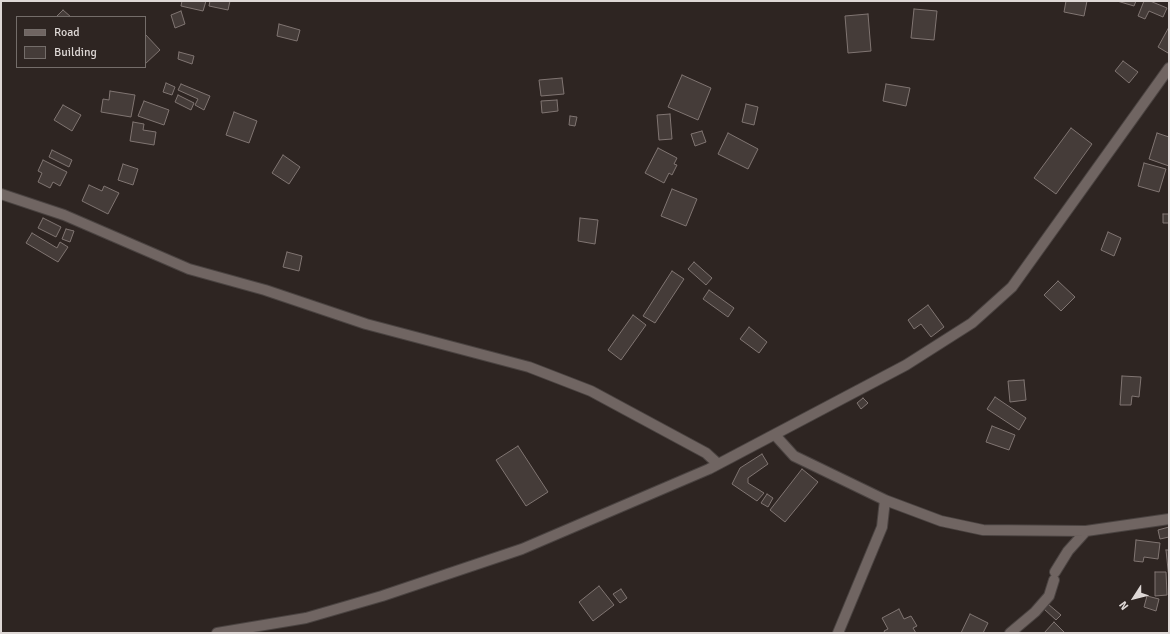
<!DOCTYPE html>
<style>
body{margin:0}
#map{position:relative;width:1170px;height:634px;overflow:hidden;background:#2e2522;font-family:Signika,sans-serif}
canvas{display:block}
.frame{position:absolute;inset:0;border:2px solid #ded8d6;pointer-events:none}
.legend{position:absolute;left:16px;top:16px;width:130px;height:52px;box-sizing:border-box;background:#2e2522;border:1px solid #746d6a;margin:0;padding:5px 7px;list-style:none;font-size:12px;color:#ded8d6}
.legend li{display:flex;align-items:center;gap:8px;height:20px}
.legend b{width:20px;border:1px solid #746d6a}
.north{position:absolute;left:1114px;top:578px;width:40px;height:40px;-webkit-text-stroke:3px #2e2522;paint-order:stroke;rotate:234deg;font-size:11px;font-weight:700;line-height:16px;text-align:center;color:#ded8d6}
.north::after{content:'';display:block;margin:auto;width:14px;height:18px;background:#ded8d6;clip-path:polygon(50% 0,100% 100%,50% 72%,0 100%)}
</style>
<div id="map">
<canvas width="1170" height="634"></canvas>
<div class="frame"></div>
<ul class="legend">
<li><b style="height:5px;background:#706562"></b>Road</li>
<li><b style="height:11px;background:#453c39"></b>Building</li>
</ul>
<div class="north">N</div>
</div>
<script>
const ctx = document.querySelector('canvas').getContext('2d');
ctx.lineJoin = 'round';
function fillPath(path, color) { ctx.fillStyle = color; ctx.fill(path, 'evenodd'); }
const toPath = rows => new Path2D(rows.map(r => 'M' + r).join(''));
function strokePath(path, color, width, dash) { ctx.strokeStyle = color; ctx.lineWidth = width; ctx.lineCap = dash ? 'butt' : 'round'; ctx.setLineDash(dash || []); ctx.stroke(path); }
const building = toPath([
 [182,1,206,1,203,11,181,6,182,1],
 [210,1,230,1,228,10,209,6,210,1],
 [1066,1,1087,1,1084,16,1064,12,1066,1],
 [1117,1,1136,1,1134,6,1117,1],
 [1144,1,1150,1,1167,8,1163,17,1149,11,1145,19,1138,16,1144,1],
 [914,9,937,11,934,40,911,38,914,9],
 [63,10,71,17,56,17,63,10],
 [181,11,185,24,175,28,171,15,181,11],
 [868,14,871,51,848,53,845,16,868,14],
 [279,24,300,30,297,41,277,36,279,24],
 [1169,27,1169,50,1168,53,1158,47,1169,27],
 [145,34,160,50,145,64,145,34],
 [179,52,194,56,192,64,178,59,179,52],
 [1123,61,1138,72,1129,83,1115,71,1123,61],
 [682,75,711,88,698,120,668,107,682,75],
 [562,78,564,94,541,96,539,80,562,78],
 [166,83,175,87,172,95,163,92,166,83],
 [181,84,210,96,204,110,195,105,198,99,178,90,181,84],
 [886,84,910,88,906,106,883,101,886,84],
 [110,91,135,95,131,117,101,112,103,99,109,100,110,91],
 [178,95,194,103,191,110,175,102,178,95],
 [557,100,558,111,542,113,541,101,557,100],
 [144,101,169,110,164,125,138,116,144,101],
 [746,104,758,107,754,125,742,122,746,104],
 [63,105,81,115,72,131,54,120,63,105],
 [234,112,257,121,249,143,226,135,234,112],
 [670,114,672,139,659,140,657,115,670,114],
 [570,116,577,117,575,126,569,125,570,116],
 [133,122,144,124,143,130,156,132,154,145,130,141,133,122],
 [1071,128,1092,144,1056,194,1034,178,1071,128],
 [702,131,706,142,695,146,691,134,702,131],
 [728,133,758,149,748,169,718,154,728,133],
 [1157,133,1169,137,1169,166,1149,159,1157,133],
 [658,148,677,158,674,164,677,165,672,175,669,173,664,183,645,173,658,148],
 [52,150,72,160,69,167,49,157,52,150],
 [283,155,300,167,289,184,272,173,283,155],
 [43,160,67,172,60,186,53,182,50,188,38,182,42,173,38,171,43,160],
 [1144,163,1166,169,1159,192,1138,186,1144,163],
 [123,164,138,169,133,185,118,180,123,164],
 [89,185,102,191,104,186,119,193,108,214,82,201,89,185],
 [672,189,697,199,686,226,661,216,672,189],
 [1163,214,1169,214,1169,223,1163,223,1163,214],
 [43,218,61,227,56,237,38,228,43,218],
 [580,218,598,220,595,244,578,241,580,218],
 [66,229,74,231,70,242,62,239,66,229],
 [1108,232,1121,238,1114,256,1101,250,1108,232],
 [32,233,57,248,60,242,68,247,58,262,26,243,32,233],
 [287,252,302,256,299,271,283,267,287,252],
 [694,262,712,278,706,285,688,269,694,262],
 [672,271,684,279,655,323,643,316,672,271],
 [1058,281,1075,297,1061,311,1044,295,1058,281],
 [709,290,734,308,728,317,703,299,709,290],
 [928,305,944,327,931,337,921,324,914,329,908,320,928,305],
 [633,315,646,325,621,360,608,350,633,315],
 [749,327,767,342,759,353,740,339,749,327],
 [1122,376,1141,377,1139,397,1132,396,1131,405,1120,405,1122,376],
 [1024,380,1026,400,1010,402,1008,381,1024,380],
 [995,397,1026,418,1019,430,987,409,995,397],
 [863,398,868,403,861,409,857,403,863,398],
 [992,426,1015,435,1009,450,986,442,992,426],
 [518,446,548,492,526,506,496,460,518,446],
 [762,454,768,464,748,478,748,483,764,493,757,501,732,484,740,468,762,454],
 [802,469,818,482,785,522,770,510,802,469],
 [767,494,773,498,768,507,761,503,767,494],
 [1169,527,1169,537,1160,539,1158,530,1169,527],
 [1136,540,1160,543,1158,559,1144,557,1143,562,1134,561,1136,540],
 [1166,550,1169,550,1169,579,1166,550],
 [1155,572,1166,572,1167,595,1155,596,1155,572],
 [599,586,614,605,593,621,579,602,599,586],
 [621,589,627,598,620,603,613,594,621,589],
 [1147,596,1159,599,1156,611,1144,607,1147,596],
 [1048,604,1061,615,1056,620,1044,609,1048,604],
 [899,609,904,619,911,616,917,626,913,628,916,633,885,633,884,631,888,629,882,618,899,609],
 [970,614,988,623,983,633,961,633,970,614],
 [1054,622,1065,633,1044,633,1054,622]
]);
fillPath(building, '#453c39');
strokePath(building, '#807572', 1);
const street = toPath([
 [1,194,64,215,189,269,265,290,366,324,529,367,591,391,706,453,718,464],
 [775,435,794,456,885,500,882,527,838,633],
 [885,500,941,521,983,530,1086,531,1169,519],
 [1055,572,1068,551,1086,531],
 [217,633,306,618,382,596,522,549,709,469,906,365,972,323,1012,287,1169,68],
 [1010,633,1035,612,1049,596,1054,580]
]);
strokePath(street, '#4a4341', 12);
strokePath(street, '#706562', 10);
</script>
